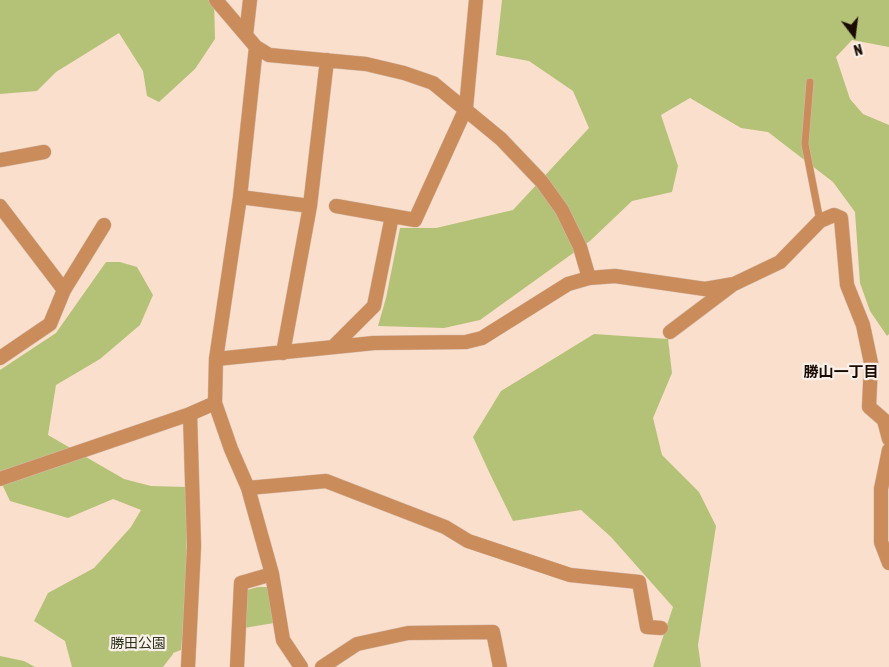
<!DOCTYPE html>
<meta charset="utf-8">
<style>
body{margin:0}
#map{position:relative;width:889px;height:667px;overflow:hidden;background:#fadfcc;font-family:"Asap Condensed",sans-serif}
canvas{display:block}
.north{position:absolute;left:829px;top:10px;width:50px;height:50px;-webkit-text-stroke:4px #f9f0ea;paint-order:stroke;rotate:165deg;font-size:14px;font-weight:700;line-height:20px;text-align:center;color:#1b0c03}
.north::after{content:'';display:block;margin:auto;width:18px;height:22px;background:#1b0c03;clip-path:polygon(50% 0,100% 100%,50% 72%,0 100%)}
</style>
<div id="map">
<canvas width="889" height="667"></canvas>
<div class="north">N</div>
</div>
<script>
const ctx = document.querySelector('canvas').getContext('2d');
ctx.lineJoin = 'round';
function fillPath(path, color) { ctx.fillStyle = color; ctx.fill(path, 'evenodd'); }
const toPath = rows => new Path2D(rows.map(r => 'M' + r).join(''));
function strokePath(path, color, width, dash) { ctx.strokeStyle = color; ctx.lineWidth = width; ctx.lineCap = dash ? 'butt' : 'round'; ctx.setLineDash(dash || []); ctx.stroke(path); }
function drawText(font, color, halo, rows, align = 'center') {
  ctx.font = font + ' "Asap Condensed","Noto Sans JP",sans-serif'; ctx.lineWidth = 4.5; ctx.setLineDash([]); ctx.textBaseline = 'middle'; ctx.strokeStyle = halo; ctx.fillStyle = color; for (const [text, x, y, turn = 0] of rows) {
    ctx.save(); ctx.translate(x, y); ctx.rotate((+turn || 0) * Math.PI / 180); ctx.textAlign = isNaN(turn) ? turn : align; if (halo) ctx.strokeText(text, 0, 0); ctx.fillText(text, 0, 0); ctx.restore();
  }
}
fillPath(toPath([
 [0,0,214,0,215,39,195,69,159,102,147,96,143,71,119,33,56,72,37,91,0,94],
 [502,0,889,0,889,47,852,40,836,57,850,99,863,114,889,125,889,334,887,336,870,311,860,283,855,212,833,182,768,132,741,128,690,98,661,115,678,166,672,192,632,201,590,241,480,320,444,328,378,326,386,298,400,228,436,228,513,210,589,128,573,91,529,61,496,55],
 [106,262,120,262,137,267,153,295,140,325,100,359,56,385,48,435,124,479,151,486,186,487,187,581,181,650,173,653,173,654,163,667,72,667,65,641,34,621,48,593,94,568,131,527,141,510,113,499,68,518,10,501,0,480,0,370,56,333],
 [594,334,668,339,672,373,653,418,662,455,699,492,716,526,698,645,701,667,653,667,673,607,611,537,581,510,513,521,490,474,473,437,501,391],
 [258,587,269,587,274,623,244,628,247,590],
 [0,656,24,661,35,667,0,667]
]), '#b4c278');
const service = toPath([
 [810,82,805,144,820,221]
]);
const minor = toPath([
 [216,0,256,47,269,55,366,64,404,73,433,83,501,139,542,182,562,210,580,247,589,278],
 [246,35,250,0],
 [256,47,240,197,216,359,215,403,231,449,248,488,272,574,283,640,301,667],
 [0,160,44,152],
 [240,197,310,206],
 [0,206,64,290],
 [336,206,415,220,466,108,476,0],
 [670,332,731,286],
 [333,347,374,306,392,216],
 [283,353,310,206,327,60],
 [0,358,50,324,64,290,104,225],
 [216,359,374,343,466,342,482,338,568,284,589,278,615,276,705,289,734,284,780,262,820,221,834,215,841,218,847,285,863,325,871,363,869,407,884,420,889,439],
 [889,450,881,489,881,542,889,563],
 [0,479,190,414,215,403],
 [248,488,326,481,445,527,468,541,570,575,639,582,647,627,661,628],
 [188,667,194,546,190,414],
 [237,667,241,583,272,574],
 [322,667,357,644,408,633,493,632,500,667]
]);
strokePath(service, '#d6bdac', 8);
strokePath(minor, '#d6bdac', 15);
strokePath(service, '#cb8c5c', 7);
strokePath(minor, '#cb8c5c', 14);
drawText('14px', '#30341d', '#f9f0ea', [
 ["勝田公園",138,644]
]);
drawText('bold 15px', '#1b0c03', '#f9f0ea', [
 ["勝山一丁目",841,372]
]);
</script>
